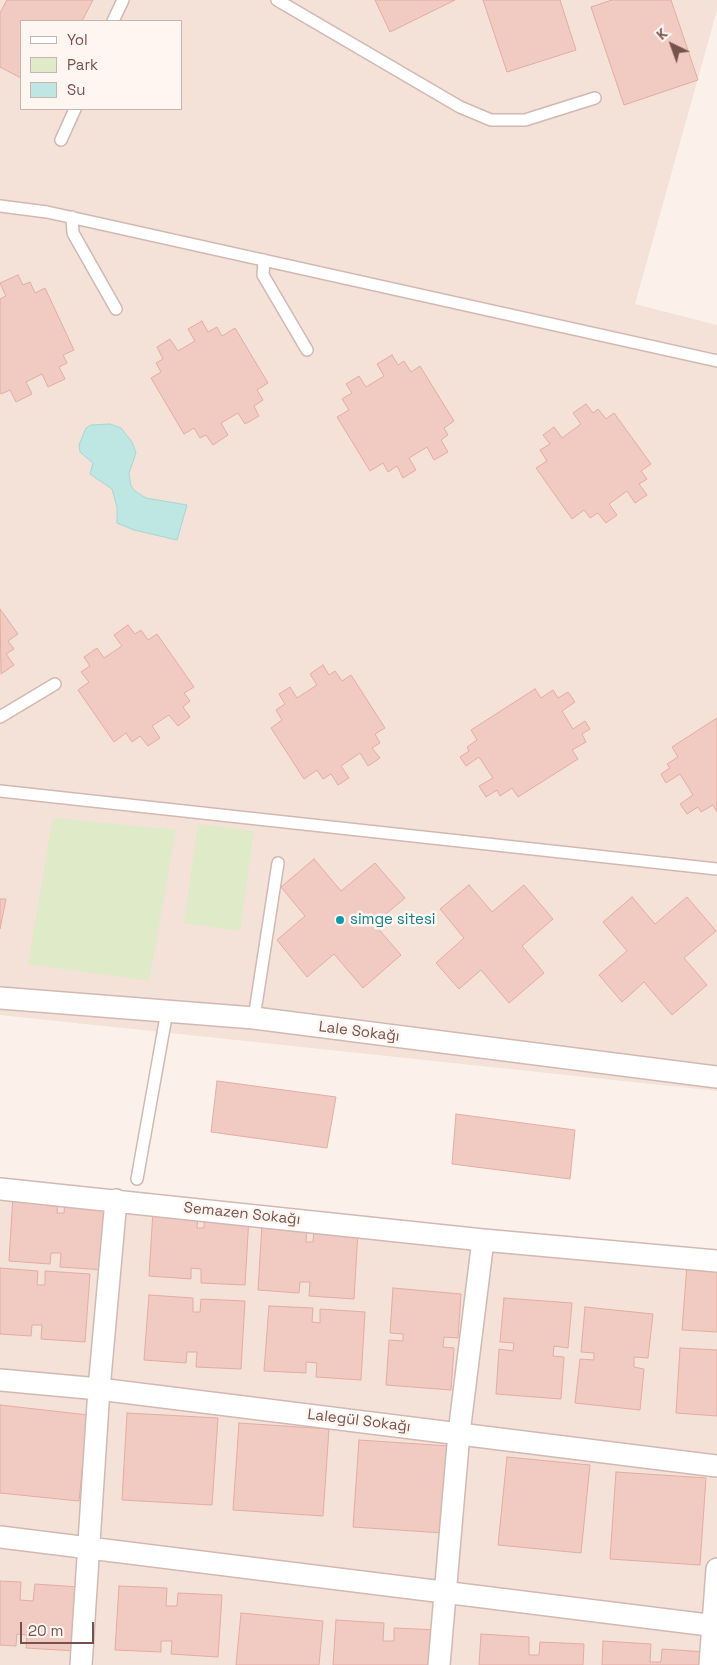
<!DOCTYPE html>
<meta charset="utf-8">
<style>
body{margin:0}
#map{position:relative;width:717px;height:1665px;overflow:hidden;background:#fcf1ea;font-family:"Space Grotesk",sans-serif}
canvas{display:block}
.legend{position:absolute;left:20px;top:20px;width:162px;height:90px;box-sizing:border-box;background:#fff6f1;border:1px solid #c9b4af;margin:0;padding:6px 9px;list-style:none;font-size:15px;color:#77524d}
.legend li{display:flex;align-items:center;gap:10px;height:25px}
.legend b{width:25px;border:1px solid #c9b4af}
.north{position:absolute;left:647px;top:20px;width:50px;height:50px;-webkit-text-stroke:4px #fff6f1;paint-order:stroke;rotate:318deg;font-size:14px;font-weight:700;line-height:20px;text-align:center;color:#77524d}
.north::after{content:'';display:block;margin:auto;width:18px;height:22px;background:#77524d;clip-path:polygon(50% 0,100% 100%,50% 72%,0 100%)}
.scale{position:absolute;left:20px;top:1622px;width:74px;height:22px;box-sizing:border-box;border:2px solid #77524d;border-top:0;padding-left:6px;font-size:15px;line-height:18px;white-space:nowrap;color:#77524d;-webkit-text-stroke:4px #fff6f1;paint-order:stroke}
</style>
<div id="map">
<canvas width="717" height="1665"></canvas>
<ul class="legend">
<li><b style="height:6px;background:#fff"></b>Yol</li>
<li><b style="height:14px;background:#deeac8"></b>Park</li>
<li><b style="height:14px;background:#bee6e3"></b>Su</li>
</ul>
<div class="north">K</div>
<div class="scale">20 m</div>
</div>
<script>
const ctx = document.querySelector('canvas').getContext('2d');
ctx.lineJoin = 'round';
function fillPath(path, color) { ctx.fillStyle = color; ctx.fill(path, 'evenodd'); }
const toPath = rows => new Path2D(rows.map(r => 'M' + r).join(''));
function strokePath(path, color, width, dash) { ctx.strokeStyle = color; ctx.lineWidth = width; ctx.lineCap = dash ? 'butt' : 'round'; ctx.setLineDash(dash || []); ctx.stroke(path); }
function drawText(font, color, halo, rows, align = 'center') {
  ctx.font = font + ' "Space Grotesk",sans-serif'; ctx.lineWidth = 5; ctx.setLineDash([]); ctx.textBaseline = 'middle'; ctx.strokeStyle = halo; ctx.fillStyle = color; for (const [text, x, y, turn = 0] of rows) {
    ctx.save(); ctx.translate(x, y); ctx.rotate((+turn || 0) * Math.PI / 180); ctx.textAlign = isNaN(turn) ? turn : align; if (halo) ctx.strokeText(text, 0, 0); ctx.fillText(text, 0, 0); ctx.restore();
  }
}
fillPath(toPath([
 [0,0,717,0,717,10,635,304,717,325,717,1091,0,1015],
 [21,21,181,21,181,109,21,109],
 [0,1190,717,1252,717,1665,0,1665]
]), '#f4e1d8');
fillPath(toPath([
 [53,818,176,830,149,981,28,964],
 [198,824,254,831,240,931,184,923]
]), '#deeac8');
const water = toPath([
 [110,424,121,428,132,442,136,453,129,473,131,486,135,491,146,498,187,505,177,540,134,530,117,523,117,507,112,489,90,474,93,463,80,452,79,445,86,428,91,425,110,424]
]);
fillPath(water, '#bee6e3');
strokePath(water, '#a4d8d4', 1);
const building = toPath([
 [7,0,93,0,82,21,21,21,21,78,0,67,0,13,7,0],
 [375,0,455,0,390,32,375,0],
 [483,0,560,0,576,50,507,72,483,0],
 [612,0,671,0,698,80,624,105,591,7,612,0],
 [18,275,23,285,30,282,35,293,45,288,74,350,63,355,67,363,59,367,65,379,48,387,42,374,26,382,32,394,16,402,10,390,1,394,0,392,0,299,6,296,0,283,18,275],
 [202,321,208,332,217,327,222,336,235,328,268,383,257,390,263,400,254,406,259,416,245,424,238,413,221,423,228,435,213,445,206,435,200,438,194,428,184,434,151,378,161,372,156,363,163,359,157,347,170,339,178,351,195,341,188,329,202,321],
 [392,355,398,365,404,361,411,372,420,366,454,421,444,428,448,435,441,440,448,452,434,460,427,447,409,458,416,470,403,478,397,466,388,472,383,463,370,471,337,417,349,410,342,399,352,393,346,384,359,376,366,387,384,376,377,364,392,355],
 [586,404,593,413,598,409,606,419,614,413,651,464,641,471,647,479,639,484,647,495,635,503,627,491,609,504,617,515,606,523,598,513,590,518,584,510,572,519,536,468,547,461,540,450,550,444,543,435,554,427,562,438,581,424,573,413,586,404],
 [0,609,18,634,8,641,14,649,6,654,14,665,1,674,0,609],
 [128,625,135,634,141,630,148,640,157,634,194,687,184,693,190,701,183,707,190,717,178,726,169,715,152,726,160,738,148,746,140,736,132,742,126,733,114,742,78,690,89,682,81,672,90,666,84,657,97,648,104,658,122,646,114,635,128,625],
 [323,665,329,675,335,671,342,681,351,675,385,728,375,734,380,743,372,748,380,758,368,766,360,753,341,766,349,778,338,785,331,774,323,779,317,770,304,779,271,728,282,720,276,710,285,704,279,694,290,687,297,698,317,685,310,674,323,665],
 [535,689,541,698,553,690,558,698,568,692,575,702,562,711,573,729,585,721,590,729,582,734,586,742,572,750,578,759,518,797,512,788,500,796,497,790,486,797,479,786,493,778,479,757,466,766,460,757,469,751,467,747,477,740,471,730,535,689],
 [717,718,717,812,713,805,701,812,698,807,687,814,680,804,693,795,680,774,666,783,661,774,670,768,667,764,678,757,672,747,717,718],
 [314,859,341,891,375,863,405,898,374,924,401,955,363,988,334,954,307,977,277,940,305,916,281,887,314,859],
 [469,885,492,912,524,885,553,919,522,946,544,973,509,1003,481,970,459,989,436,963,464,938,440,909,469,885],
 [632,897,655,924,687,897,716,931,684,958,707,985,672,1015,644,982,622,1002,599,975,627,951,603,922,632,897],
 [0,899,6,899,0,929,0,899],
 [217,1081,336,1097,327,1148,211,1132,217,1081],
 [456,1114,575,1130,570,1179,452,1164,456,1114],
 [13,1196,58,1199,57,1213,64,1213,65,1200,109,1202,105,1270,60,1267,61,1253,51,1253,50,1264,9,1261,13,1196],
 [153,1211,198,1214,197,1228,204,1228,205,1215,249,1217,245,1285,201,1283,201,1269,191,1268,191,1279,149,1276,153,1211],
 [262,1225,307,1228,306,1242,313,1242,314,1228,358,1231,354,1299,309,1296,310,1282,300,1282,299,1293,258,1290,262,1225],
 [687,1265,717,1266,717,1332,682,1330,687,1265],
 [0,1268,38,1271,37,1285,45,1285,45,1271,90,1274,85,1342,41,1339,42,1325,32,1325,31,1336,0,1334,0,1268],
 [393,1288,461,1294,458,1338,444,1337,443,1347,454,1348,451,1390,386,1385,389,1340,403,1341,403,1334,390,1333,393,1288],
 [149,1295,193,1298,193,1312,200,1312,201,1299,245,1301,241,1369,196,1367,197,1352,187,1352,186,1363,144,1360,149,1295],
 [504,1298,572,1303,568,1348,554,1346,553,1356,564,1357,561,1399,496,1394,499,1349,513,1351,514,1343,500,1342,504,1298],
 [269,1306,313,1308,312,1322,320,1323,320,1309,365,1312,361,1380,316,1377,317,1363,306,1362,306,1373,264,1371,269,1306],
 [585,1307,653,1314,648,1358,634,1357,634,1367,644,1369,640,1410,575,1403,580,1359,594,1360,594,1353,581,1352,585,1307],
 [680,1348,717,1350,717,1416,676,1413,680,1348],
 [0,1405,88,1415,79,1501,0,1493,0,1405],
 [127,1413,218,1418,212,1505,122,1500,127,1413],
 [239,1423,329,1429,323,1516,233,1510,239,1423],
 [359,1440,449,1446,443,1533,353,1527,359,1440],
 [507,1457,590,1465,581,1553,498,1545,507,1457],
 [616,1472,706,1478,700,1565,610,1559,616,1472],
 [0,1581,21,1582,20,1600,33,1601,35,1584,79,1587,75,1651,26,1648,27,1635,17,1634,16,1646,0,1645,0,1581],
 [119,1586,167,1588,166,1606,177,1606,178,1593,222,1595,218,1657,171,1654,172,1641,161,1641,161,1652,115,1650,119,1586],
 [241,1613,323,1621,319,1665,236,1665,241,1613],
 [336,1620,384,1623,383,1641,394,1641,394,1628,439,1630,436,1665,333,1665,336,1620],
 [481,1634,529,1637,529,1655,539,1655,540,1642,584,1644,583,1665,479,1665,481,1634],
 [603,1641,651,1644,650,1662,661,1662,662,1649,706,1652,705,1665,602,1665,603,1641]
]);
fillPath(building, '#f1cac2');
strokePath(building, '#e4aca3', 1);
const service = toPath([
 [277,0,460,107,491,120,525,120,595,98],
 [113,21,123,0],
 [61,140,75,109],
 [0,206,47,212,717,361],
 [72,217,73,233,116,309],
 [264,260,263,275,307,350],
 [0,717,55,684],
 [0,791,717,869],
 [254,1018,278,863],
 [137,1179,167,1011]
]);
const minor = toPath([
 [0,998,254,1018,717,1077],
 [0,1189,483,1240,717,1261],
 [0,1380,99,1389,717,1466],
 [0,1537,717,1626],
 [81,1665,99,1389,116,1200],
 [439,1665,459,1433,483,1240],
 [710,1665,717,1569]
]);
strokePath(service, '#d1b9b2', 14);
strokePath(minor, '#d1b9b2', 24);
strokePath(service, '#fff', 11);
strokePath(minor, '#fff', 21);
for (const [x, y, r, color] of [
 [340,920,5,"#0f9aa8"]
]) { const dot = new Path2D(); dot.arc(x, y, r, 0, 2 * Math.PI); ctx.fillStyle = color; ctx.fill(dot); strokePath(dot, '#fff6f1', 2); }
drawText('15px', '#0d838f', '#fff6f1', [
 ["simge sitesi",350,920]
], 'left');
drawText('15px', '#77524d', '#fff6f1', [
 ["Lale Sokağı",359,1032,7],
 ["Semazen Sokağı",242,1214,6],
 ["Lalegül Sokağı",359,1421,7]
]);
</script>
